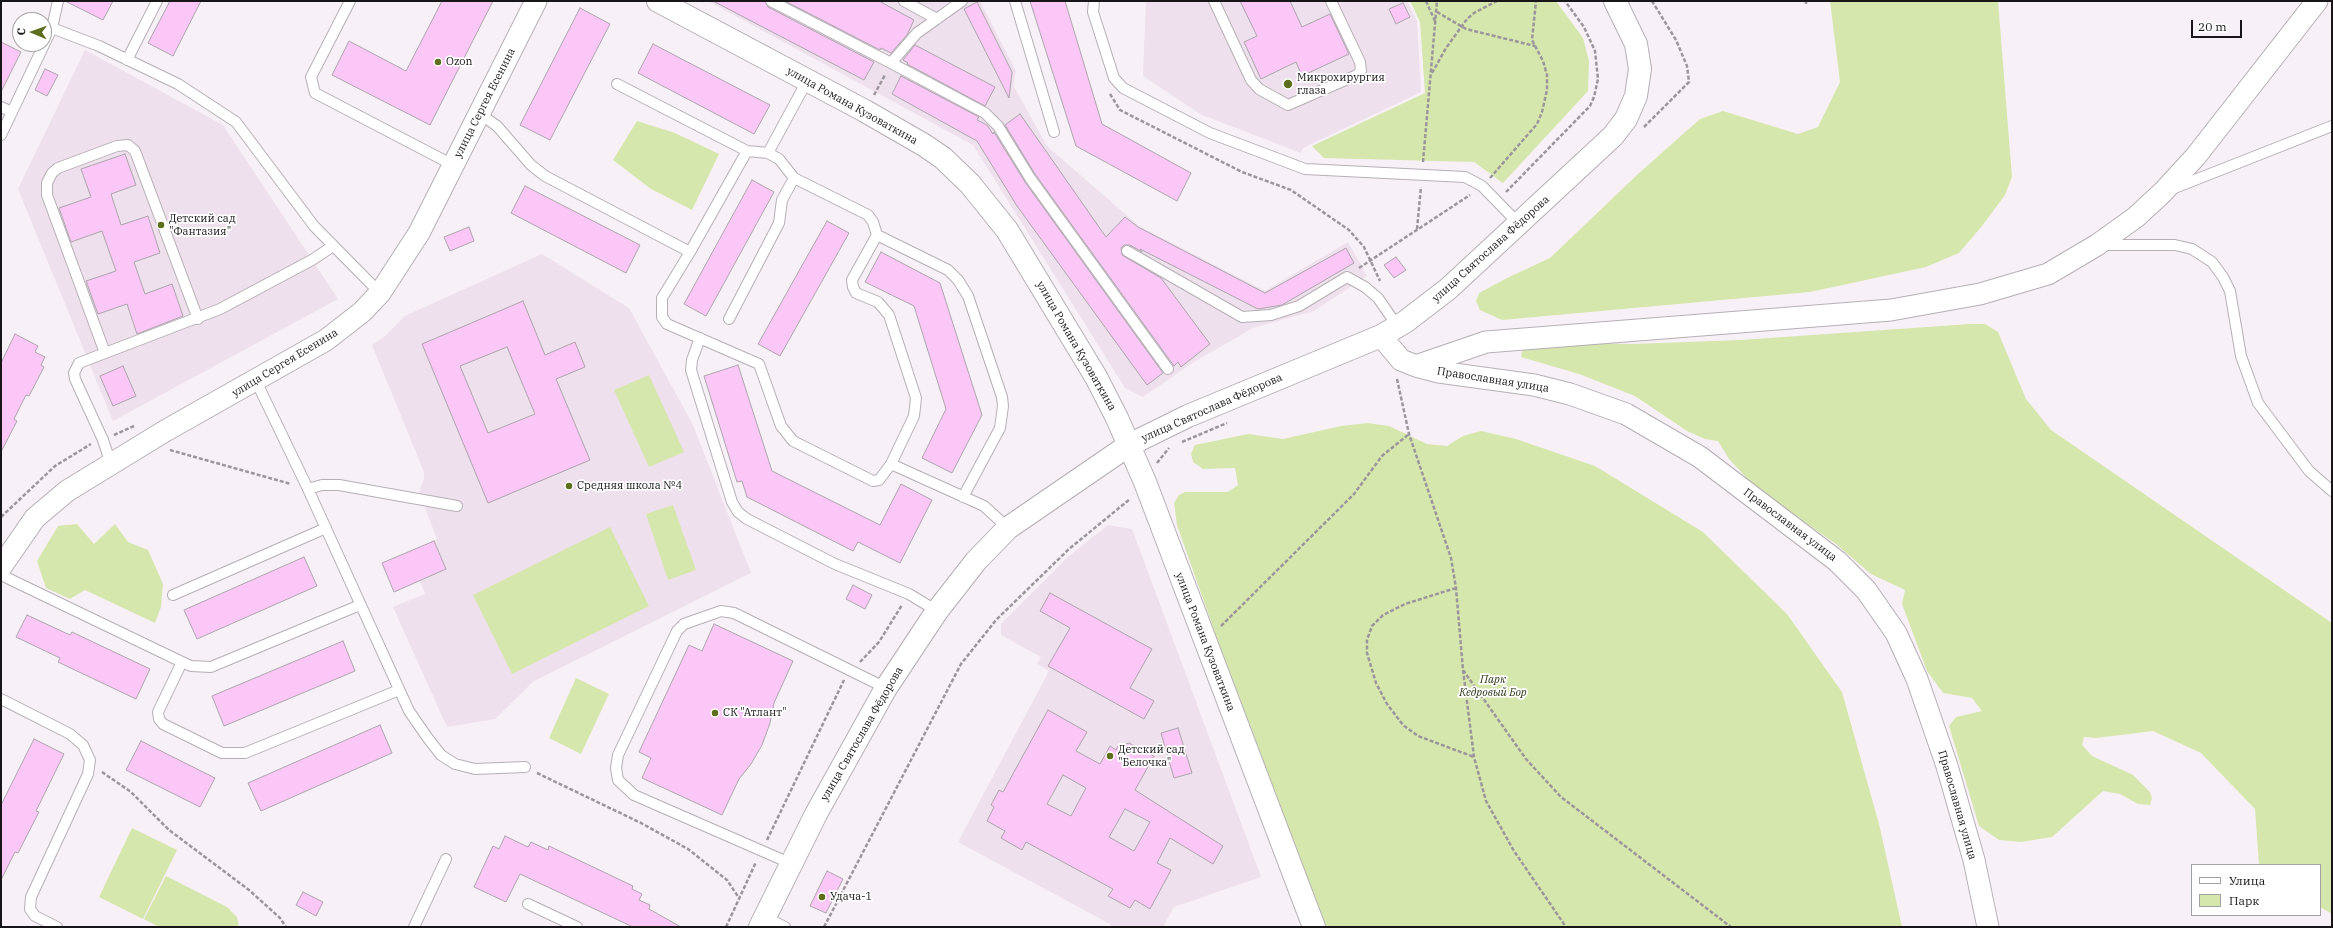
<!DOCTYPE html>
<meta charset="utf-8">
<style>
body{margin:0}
#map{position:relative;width:2333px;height:928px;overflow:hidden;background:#f8f0f7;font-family:"IBM Plex Serif",serif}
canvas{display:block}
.frame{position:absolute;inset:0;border:2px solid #181618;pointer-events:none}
.legend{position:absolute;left:2191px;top:864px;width:130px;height:52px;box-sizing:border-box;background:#fff;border:1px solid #a3a2a3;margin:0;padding:5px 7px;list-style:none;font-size:12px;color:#181618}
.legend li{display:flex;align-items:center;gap:8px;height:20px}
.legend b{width:20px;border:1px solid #a3a2a3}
.north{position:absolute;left:12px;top:12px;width:40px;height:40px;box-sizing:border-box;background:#fff;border:1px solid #a3a2a3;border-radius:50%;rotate:272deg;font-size:11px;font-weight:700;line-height:16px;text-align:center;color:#181618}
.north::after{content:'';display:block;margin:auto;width:14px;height:18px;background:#5d6f1c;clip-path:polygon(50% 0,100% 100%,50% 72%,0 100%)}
.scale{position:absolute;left:2191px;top:20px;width:51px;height:18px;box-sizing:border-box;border:2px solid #181618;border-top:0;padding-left:5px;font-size:12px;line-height:14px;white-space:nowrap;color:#181618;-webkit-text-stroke:3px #fff;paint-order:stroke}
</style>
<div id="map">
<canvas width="2333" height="928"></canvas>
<div class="frame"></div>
<ul class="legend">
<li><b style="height:5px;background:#fff"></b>Улица</li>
<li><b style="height:11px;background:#d6e7ad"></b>Парк</li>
</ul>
<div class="north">С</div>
<div class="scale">20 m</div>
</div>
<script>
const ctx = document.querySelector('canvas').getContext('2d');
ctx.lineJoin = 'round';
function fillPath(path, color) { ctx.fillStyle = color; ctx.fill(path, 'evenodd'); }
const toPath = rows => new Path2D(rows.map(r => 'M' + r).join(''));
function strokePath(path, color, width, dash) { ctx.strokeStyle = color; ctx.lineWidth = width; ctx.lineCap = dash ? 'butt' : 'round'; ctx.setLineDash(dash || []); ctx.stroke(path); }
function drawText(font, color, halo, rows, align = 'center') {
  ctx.font = font + ' "IBM Plex Serif",serif'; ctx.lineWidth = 3.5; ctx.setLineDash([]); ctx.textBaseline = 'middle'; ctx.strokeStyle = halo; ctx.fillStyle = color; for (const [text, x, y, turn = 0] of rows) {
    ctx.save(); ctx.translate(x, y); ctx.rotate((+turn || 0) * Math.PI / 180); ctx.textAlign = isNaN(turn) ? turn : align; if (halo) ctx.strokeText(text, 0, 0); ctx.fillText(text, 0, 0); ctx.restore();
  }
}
fillPath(toPath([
 [708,1,980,1,1016,71,1013,85,1047,146,1139,226,1265,291,1348,242,1367,276,1314,311,1253,328,1194,362,1143,397,1125,388,973,145],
 [1146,1,1407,1,1417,21,1421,92,1303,148,1301,153,1200,114,1143,76],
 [85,50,223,125,338,299,113,421,18,189],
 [542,254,629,308,693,425,751,573,534,681,495,719,447,727,393,607,425,594,420,581,446,569,434,541,437,539,419,492,424,479,424,472,372,345,384,337,405,316],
 [1108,525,1132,529,1261,877,1174,907,1163,927,1112,927,1110,924,958,842,1049,671,1037,664,1041,657,1001,635,1001,624,1069,556]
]), '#eee0ec');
fillPath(toPath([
 [1410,1,1556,1,1583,38,1589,61,1588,91,1503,183,1474,162,1324,158,1312,146,1425,93,1420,22],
 [1830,1,1998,1,2012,177,2005,195,1982,226,1959,253,1926,267,1810,292,1502,320,1480,310,1476,301,1479,293,1507,278,1550,258,1638,174,1700,119,1723,111,1798,134,1818,127,1840,82],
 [637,121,675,133,719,154,692,210,651,189,613,160],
 [1970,324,1985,324,1998,332,2026,399,2051,430,2332,623,2332,914,2320,907,2320,865,2259,865,2255,809,2201,753,2153,731,2096,738,2084,737,2082,745,2092,756,2133,775,2150,792,2152,798,2150,805,2138,804,2120,794,2103,791,2052,837,2021,842,1999,840,1979,826,1949,726,1956,717,1982,711,1972,698,1943,693,1927,671,1902,604,1905,590,1871,574,1836,544,1756,488,1729,459,1718,441,1705,439,1687,431,1635,396,1579,374,1521,357,1523,346,1556,343,1632,344,1740,340],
 [649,375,684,452,649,467,614,390],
 [1368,423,1389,426,1427,444,1447,446,1463,436,1481,431,1516,439,1595,466,1703,532,1787,614,1842,692,1879,824,1902,927,1325,927,1215,633,1177,525,1174,503,1179,495,1185,492,1228,492,1238,485,1235,468,1203,469,1193,462,1191,454,1195,445,1248,434,1283,439,1341,426],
 [673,505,696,570,668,580,646,514],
 [77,524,94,544,115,524,128,542,148,550,163,584,161,607,155,623,85,590,70,599,46,588,37,561,58,526],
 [610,527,649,606,512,674,473,595],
 [576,678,609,694,581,754,549,738],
 [132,828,177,850,143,919,99,897],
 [166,876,227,907,237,917,239,927,159,927,144,919]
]), '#d6e7ad');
const building = toPath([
 [65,1,113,1,103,20,65,1],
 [170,1,201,1,173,56,148,43,170,1],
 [442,1,493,1,430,125,332,75,349,41,406,71,442,1],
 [713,1,765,1,768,7,874,62,864,80,713,1],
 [785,1,879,1,914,20,907,35,891,53,881,48,880,50,785,1],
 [1030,1,1065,1,1102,124,1191,173,1177,201,1076,146,1030,1],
 [1240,1,1290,1,1302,27,1330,14,1349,54,1302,76,1296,62,1261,79,1244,42,1257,36,1240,1],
 [977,2,1012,72,1009,98,964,9,977,2],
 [1403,3,1410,17,1396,24,1389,9,1403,3],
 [580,8,610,24,550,140,520,125,580,8],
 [1,42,21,52,1,92,1,42],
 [653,44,770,105,754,134,638,73,653,44],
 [915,45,995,87,985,106,907,64,908,63,903,60,915,45],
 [45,69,58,75,47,96,35,90,45,69],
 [901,76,979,117,977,120,987,125,993,134,994,132,1025,182,1163,373,1147,385,1017,206,977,141,892,94,901,76],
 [1020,114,1106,237,1125,217,1138,227,1265,293,1346,248,1354,263,1282,305,1258,309,1140,249,1142,252,1130,245,1124,245,1121,248,1122,255,1161,278,1210,344,1181,367,1178,362,1174,366,1035,174,1005,125,1020,114],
 [125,154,136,185,111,194,121,225,148,216,160,253,134,262,145,294,172,284,183,316,137,334,127,304,98,314,86,281,116,271,102,231,71,242,59,208,91,197,81,169,125,154],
 [752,180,774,192,706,316,684,304,752,180],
 [525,186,640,245,626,273,511,213,525,186],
 [827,221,849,233,780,356,758,344,827,221],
 [469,227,474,241,450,251,444,237,469,227],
 [881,252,940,283,982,415,952,473,922,458,946,409,914,306,865,282,881,252],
 [1396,257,1406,270,1394,278,1384,265,1396,257],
 [523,301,545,355,575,342,585,367,556,379,590,460,488,503,422,344,523,301],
 [507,347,535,414,488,433,460,366,507,347],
 [15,334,38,346,35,352,45,357,41,365,44,367,29,396,26,395,14,419,17,421,1,452,1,363,15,334],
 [738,365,772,471,880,525,901,484,932,500,900,563,858,542,853,551,747,497,742,481,737,482,704,376,738,365],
 [123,366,136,396,113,406,100,376,123,366],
 [434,541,446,569,394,592,382,563,434,541],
 [304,557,317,586,197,639,184,610,304,557],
 [853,585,872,595,865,609,846,599,853,585],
 [1050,593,1152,649,1130,688,1154,701,1144,719,1048,666,1070,628,1040,611,1050,593],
 [27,615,70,635,72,632,150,669,136,699,58,662,60,658,16,637,27,615],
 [714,624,793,661,774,703,770,723,762,745,751,764,739,779,722,815,642,778,651,758,639,752,689,645,702,651,714,624],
 [343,641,355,671,224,726,212,696,343,641],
 [1048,710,1087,732,1076,751,1100,764,1110,746,1116,750,1118,746,1129,743,1154,756,1135,790,1223,846,1213,864,1170,838,1157,863,1171,870,1150,909,1135,900,1130,908,1108,896,1113,889,1026,842,1022,850,1001,838,1005,831,987,821,994,807,991,805,999,790,1003,792,1048,710],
 [1063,775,1086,788,1071,816,1047,804,1063,775],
 [1125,809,1150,822,1134,851,1109,837,1125,809],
 [380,725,392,753,261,811,248,783,380,725],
 [1178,728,1192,773,1174,778,1161,733,1178,728],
 [34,739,64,754,36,811,39,812,18,853,15,852,1,880,1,805,34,739],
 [141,741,215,778,200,807,126,770,141,741],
 [505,836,528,847,531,842,548,850,549,846,633,886,632,889,642,894,639,900,650,905,649,909,681,927,633,927,520,874,506,902,474,887,493,846,499,849,505,836],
 [827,871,843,879,826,913,810,906,827,871],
 [303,892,323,902,316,916,296,905,303,892]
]);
fillPath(building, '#fbc7f7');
strokePath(building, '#aca5ab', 1);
const service = toPath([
 [350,1,311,77,315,93,453,165],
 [771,1,891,63,917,33,962,1],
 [904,1,937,19],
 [1015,1,1054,132],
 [1094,1,1093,12,1114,78,1123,88,1210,133,1305,169,1465,177,1482,186,1519,224],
 [1214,1,1251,80,1259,89,1288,105,1357,75,1361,71,1360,62,1331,1],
 [52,28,99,46,178,84,236,122,314,226,380,293],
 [127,60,157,1],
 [891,63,985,113,998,126,1030,178,1168,369],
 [617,84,747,151],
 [1,107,12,112],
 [480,114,497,126,531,165,545,176,690,252,747,151,768,153,807,81],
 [1,135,52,28,58,1],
 [768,153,779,159,794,178,868,215,873,222,877,235],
 [2172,189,2332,126],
 [2103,245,2175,245,2192,249,2212,262,2223,277,2230,291,2241,356,2258,403,2309,471,2332,491],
 [1127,251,1242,317,1271,315,1299,306,1347,277,1365,287,1378,298,1398,327],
 [690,252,662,298,662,317,667,324,759,364,781,426,793,441,873,481,879,480,891,464,984,506,1008,528],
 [729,319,779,223,782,200,794,178],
 [700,338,692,360,691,370,732,502,738,512,747,519,835,564,909,594,937,611],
 [105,353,47,195,47,183,52,173,58,168,117,146,128,145,135,151,198,319],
 [256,381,308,489,409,711,427,737,441,755,455,764,475,769,525,767],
 [111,464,103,440,75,379,74,373,79,363,220,309,312,260,333,246],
 [891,464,914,416,916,398,889,315,878,302,856,293,853,287,852,280,877,235,948,270,958,280,968,296,1002,397,1003,406,1000,428,963,497],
 [308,489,322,485,339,485,457,506],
 [1,575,182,662,158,712,159,719,163,724,222,753,245,753,399,690],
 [173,595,326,528],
 [182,662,191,666,211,667,360,605],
 [1,699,70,734,83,745,90,760,88,774,31,897,30,909,35,916,57,927],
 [792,864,634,795,618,780,616,768,618,755,677,631,684,624,721,611,734,613,886,688],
 [528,904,577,927],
 [765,917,785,927],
 [414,927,446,859]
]);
const minor = toPath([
 [1381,336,1401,360,1416,366,1439,372,1534,385,1570,394,1626,414,1700,457,1837,561,1866,590,1896,633,1917,679,1947,766,1974,860,1988,927],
 [1416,366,1486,342,1891,310,1980,294,2048,274,2097,245,2136,217,2163,192,2196,156,2317,1],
 [1,567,35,518,67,491,165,431,326,340,362,312,380,293,419,233,536,1]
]);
const tertiary = toPath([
 [658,1,865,111,924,145,943,158,970,184,1007,230,1096,377,1117,418,1145,482,1314,927],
 [760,927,816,814,886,688,937,611,976,561,1008,528,1129,445,1188,416,1381,336,1405,322,1448,289,1613,136,1626,119,1636,96,1640,69,1636,44,1615,1]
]);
strokePath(service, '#b6afb5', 12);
strokePath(minor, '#b6afb5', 23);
strokePath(tertiary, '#b6afb5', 24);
strokePath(toPath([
 [1426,1,1435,21],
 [1806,1,1806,4],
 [1437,12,1466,29,1535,46],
 [1432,73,1446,48,1467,19,1474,13,1497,1],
 [1110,94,1120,110,1242,172,1291,190,1349,230,1364,247,1380,281],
 [874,95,885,75],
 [1644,127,1689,82,1687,66,1676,40,1652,1],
 [1423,162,1437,1],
 [1490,178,1537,124,1542,112,1547,90,1547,75,1543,61,1532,40,1536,1],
 [1506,192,1590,106,1594,97,1598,79,1595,51,1584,27,1565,1],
 [1417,229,1421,187],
 [1359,268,1470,195],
 [1397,379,1409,434,1451,558,1456,588,1463,670,1474,757,1486,801,1514,851,1566,927],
 [114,435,134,426],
 [1182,442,1227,423],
 [170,450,291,484],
 [1157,463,1169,448],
 [1,517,55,466,91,444],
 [1456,588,1405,604,1383,615,1372,626,1367,640,1367,653,1376,683,1387,704,1403,725,1418,736,1474,757],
 [1221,626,1354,494,1382,456,1409,434],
 [860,662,879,642,902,605],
 [1463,670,1526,759,1561,797,1731,927],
 [102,772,131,792,169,830,249,890,280,918,286,927],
 [537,773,641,823,688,849,727,880,739,898],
 [767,840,844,680],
 [726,927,756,862],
 [824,927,961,664,996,620,1069,549,1130,499]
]), '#9b969b', 2.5, [4, 2]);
strokePath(service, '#fff', 10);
strokePath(minor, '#fff', 21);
strokePath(tertiary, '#fff', 22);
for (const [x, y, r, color] of [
 [438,62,4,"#5d6f1c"],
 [1288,84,5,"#5d6f1c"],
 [161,225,4,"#5d6f1c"],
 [569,486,4,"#5d6f1c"],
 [715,713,4,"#5d6f1c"],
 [1110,756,4,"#5d6f1c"],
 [822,897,4,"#5d6f1c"]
]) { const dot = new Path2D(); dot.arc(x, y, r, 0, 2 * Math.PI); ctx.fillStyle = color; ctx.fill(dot); strokePath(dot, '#fff', 1.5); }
drawText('11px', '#181618', '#fff', [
 ["Ozon",446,62],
 ["Микрохирургия",1297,78],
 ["глаза",1297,91],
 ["Детский сад",169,219],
 ["\"Фантазия\"",169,232],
 ["Средняя школа №4",577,486],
 ["СК \"Атлант\"",723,713],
 ["Детский сад",1118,750],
 ["\"Белочка\"",1118,763],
 ["Удача-1",830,897]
], 'left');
drawText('11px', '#181618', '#fff', [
 ["улица Сергея Есенина",485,103,-63],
 ["улица Романа Кузоваткина",852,106,29],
 ["улица Святослава Фёдорова",1491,249,-42],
 ["улица Романа Кузоваткина",1076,346,60],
 ["улица Сергея Есенина",285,363,-31],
 ["Православная улица",1493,380,9],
 ["улица Святослава Фёдорова",1212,408,-24],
 ["Православная улица",1790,525,37],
 ["улица Романа Кузоваткина",1205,642,69],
 ["улица Святослава Фёдорова",862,734,-60],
 ["Православная улица",1957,805,74]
]);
drawText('italic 11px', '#2e3614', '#fff', [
 ["Парк",1493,680],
 ["Кедровый Бор",1493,693]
]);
</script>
